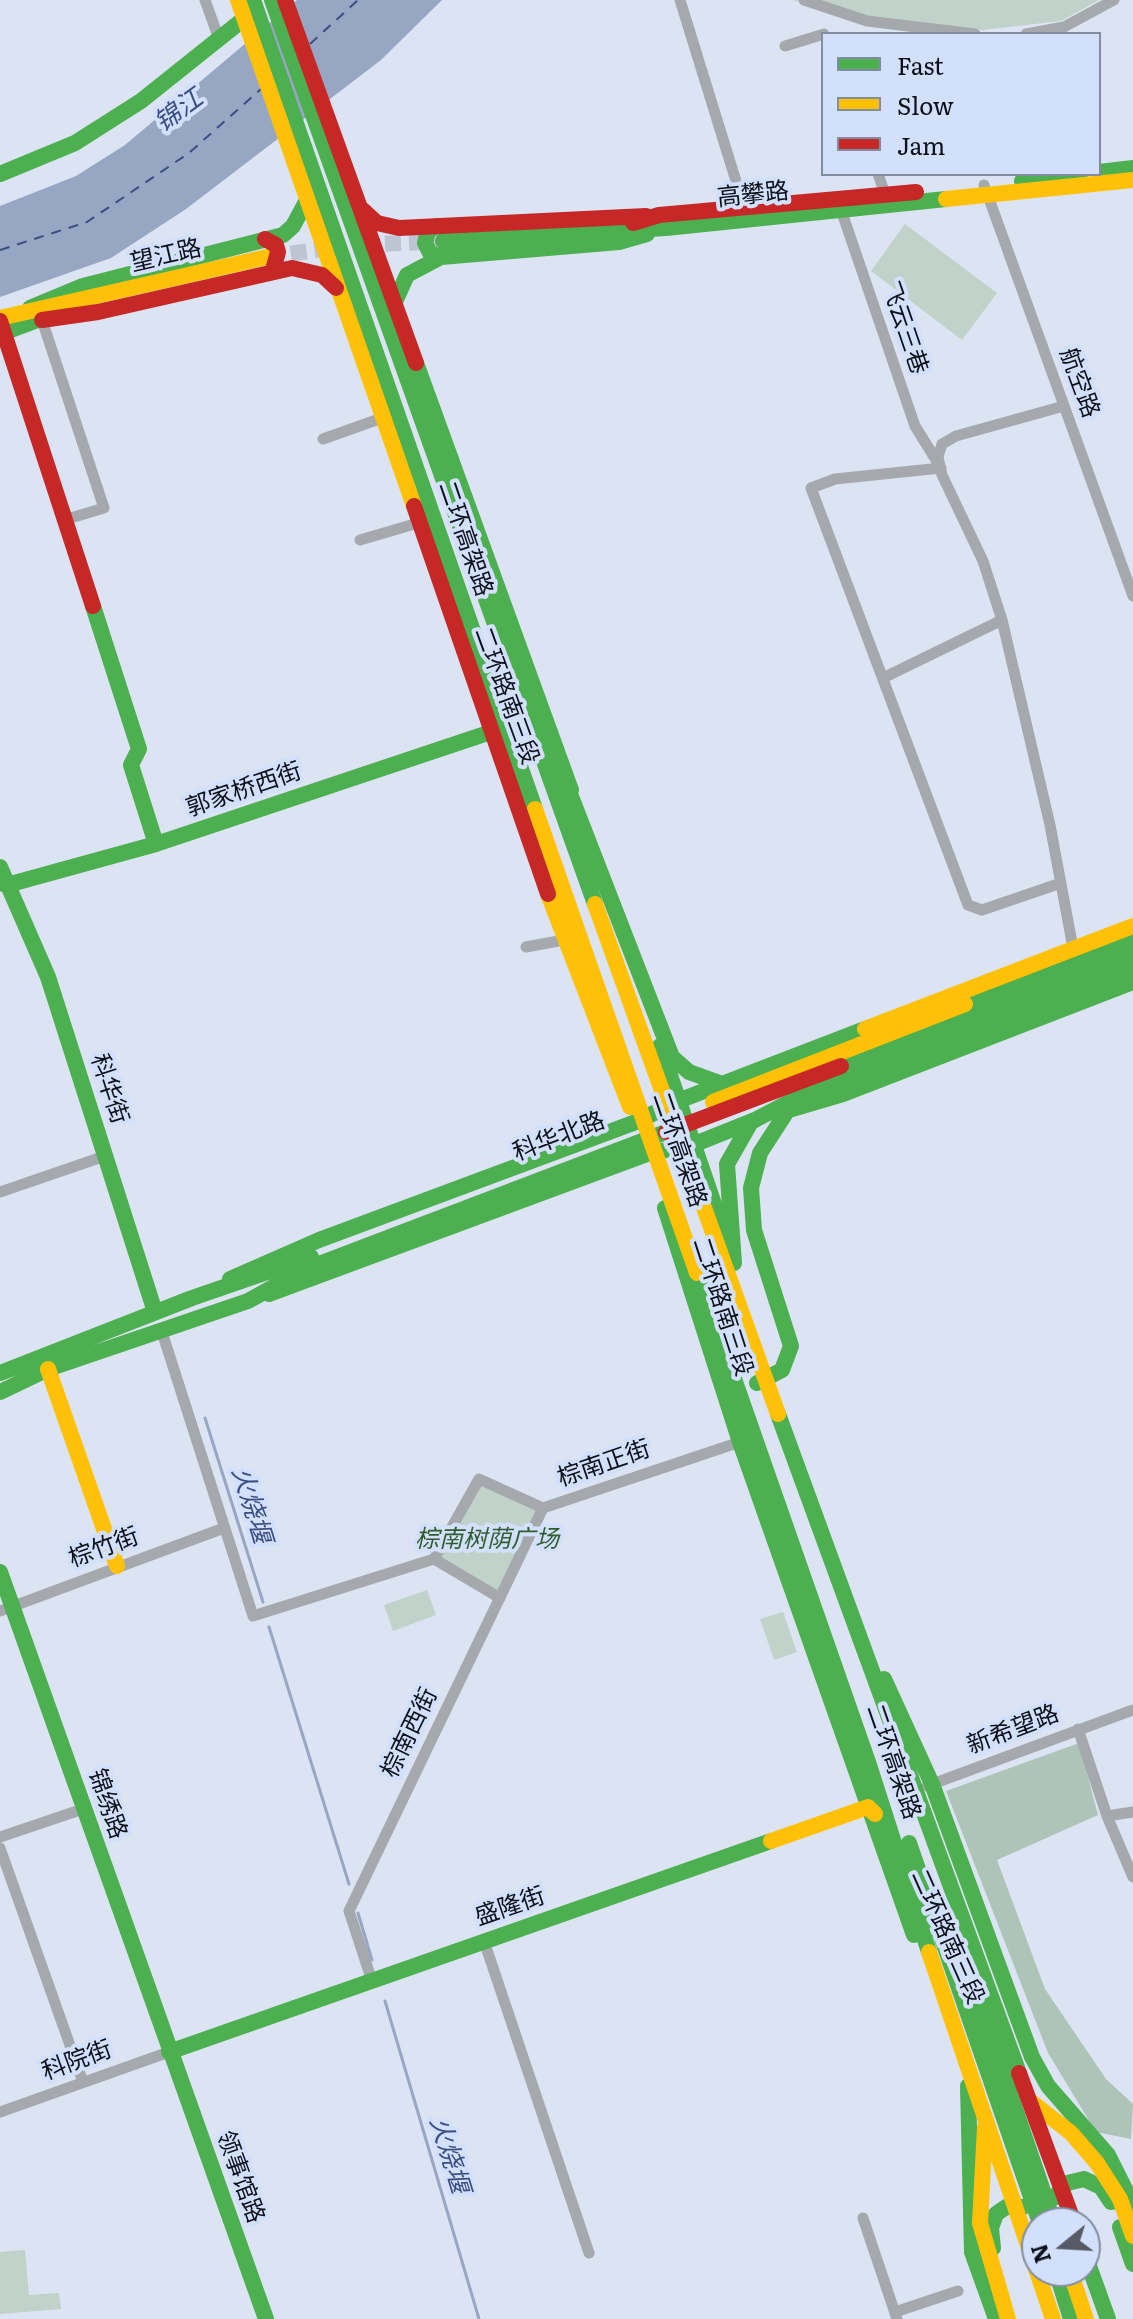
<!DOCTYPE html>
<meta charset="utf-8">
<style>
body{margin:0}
#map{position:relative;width:1133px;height:2319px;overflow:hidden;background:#dce4f3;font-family:Literata,serif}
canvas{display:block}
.legend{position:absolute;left:821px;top:32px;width:280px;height:144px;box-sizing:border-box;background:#d3e0fc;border:2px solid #838da1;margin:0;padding:10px 14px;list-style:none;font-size:24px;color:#0c1019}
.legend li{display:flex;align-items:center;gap:16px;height:40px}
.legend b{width:40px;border:2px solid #838da1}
.north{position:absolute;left:1021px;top:2207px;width:80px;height:80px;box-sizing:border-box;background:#d3e0fc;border:2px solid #838da1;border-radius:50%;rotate:252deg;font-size:22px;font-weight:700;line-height:32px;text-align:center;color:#0c1019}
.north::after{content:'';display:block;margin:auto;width:28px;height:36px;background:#555a65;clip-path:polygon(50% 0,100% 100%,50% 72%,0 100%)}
</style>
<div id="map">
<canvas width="1133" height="2319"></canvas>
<ul class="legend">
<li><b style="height:10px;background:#4caf50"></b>Fast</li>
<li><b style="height:10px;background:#ffc107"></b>Slow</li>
<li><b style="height:10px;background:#c62828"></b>Jam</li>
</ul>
<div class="north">N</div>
</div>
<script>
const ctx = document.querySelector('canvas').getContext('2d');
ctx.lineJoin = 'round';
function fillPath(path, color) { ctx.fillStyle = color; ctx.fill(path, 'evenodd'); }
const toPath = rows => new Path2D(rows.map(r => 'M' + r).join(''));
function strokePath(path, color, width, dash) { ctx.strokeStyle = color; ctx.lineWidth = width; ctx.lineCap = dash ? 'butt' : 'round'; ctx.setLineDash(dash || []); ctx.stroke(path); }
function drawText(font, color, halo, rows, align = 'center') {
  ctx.font = font + ' Literata,"Noto Sans SC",serif'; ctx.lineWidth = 8; ctx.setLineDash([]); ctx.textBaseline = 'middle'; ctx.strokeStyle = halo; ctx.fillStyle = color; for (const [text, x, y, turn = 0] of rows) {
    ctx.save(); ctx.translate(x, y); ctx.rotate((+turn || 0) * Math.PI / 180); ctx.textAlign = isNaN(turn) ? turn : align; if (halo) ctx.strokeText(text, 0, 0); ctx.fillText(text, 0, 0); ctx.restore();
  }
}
fillPath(toPath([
 [793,0,1099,0,1061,21,982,30,862,17],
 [905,224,997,293,962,340,871,271],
 [479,1479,543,1508,500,1598,434,1559],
 [427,1590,436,1615,393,1631,384,1605],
 [783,1612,797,1652,774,1660,760,1619],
 [25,2250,29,2295,59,2293,61,2309,0,2314,0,2252]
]), '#c0d2c9');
fillPath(toPath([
 [1079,1743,1098,1815,997,1860,1045,1989,1106,2079,1133,2104,1131,2139,1096,2132,1048,2053,946,1791]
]), '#afc4b8');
fillPath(toPath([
 [297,0,442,0,381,60,186,209,111,258,0,297,0,206,76,176,125,145]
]), '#97a6c3');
strokePath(toPath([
 [205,1418,263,1602],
 [269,1627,349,1884],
 [358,1913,372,1960],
 [385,2001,479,2319]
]), '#97a6c3', 3);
strokePath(toPath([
 [310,44,358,0],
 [0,250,87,222,189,153,261,89]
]), '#394e81', 2, [10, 8]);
strokePath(toPath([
 [361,245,443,241],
 [267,257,338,247]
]), '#bdc4d2', 16, [16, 8]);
strokePath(toPath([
 [205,0,219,39],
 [680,0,744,207],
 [804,0,867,21,975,34],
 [1026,34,1064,27,1114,0],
 [785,46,824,34],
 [878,174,885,194],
 [984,185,1133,596],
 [839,204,915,426,941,468,835,479,811,488,968,905,982,910,1061,883],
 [42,320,104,508,64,520],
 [1064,406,956,436,942,444,938,457,942,475,983,561,1002,620,1050,825,1073,948],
 [323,439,382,418],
 [360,540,418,523],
 [883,678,1002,620],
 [526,947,564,940],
 [0,1192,105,1156],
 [161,1329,253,1616,434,1559,479,1479,543,1508,740,1442],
 [434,1559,500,1598],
 [0,1611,224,1528],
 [1078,1729,1107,1816,1133,1877],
 [927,1786,1133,1710],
 [1107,1816,1133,1812],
 [0,1837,83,1809],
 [0,1848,83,2082],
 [484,1941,589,2253],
 [372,1981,349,1911,543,1508],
 [0,2112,169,2052],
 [863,2218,897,2319],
 [895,2312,958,2291]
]), '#a5a9ad', 11);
strokePath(toPath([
 [253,0,535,809],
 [272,0,595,904],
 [1099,172,1133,168],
 [0,174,75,143,141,101,250,14],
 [1022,181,1080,174],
 [437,226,428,231,425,243,430,253,441,257],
 [443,241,666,228,946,199],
 [394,304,407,275,441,257,619,242,647,234],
 [30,308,83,286,283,235,293,226,307,200],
 [0,334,51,315],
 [416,363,571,790],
 [93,606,139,749,131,765,156,844],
 [565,781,672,1057,689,1072,725,1085,782,1076],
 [0,867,48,977,155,1312],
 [0,883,7,885,156,844,494,731],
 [965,1004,1133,939],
 [660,1046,725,1236],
 [841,1066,1133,955],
 [792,1109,843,1094,1133,982],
 [665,1208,740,1442,914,1935],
 [734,1263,727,1164,751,1122,795,1099,1133,968],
 [697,1273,869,1765,929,1952],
 [230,1279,319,1240,636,1122,678,1101,865,1029],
 [269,1294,647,1154,695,1144,755,1120],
 [0,1373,192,1298,311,1257],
 [757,1383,782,1370,791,1346,754,1230,751,1188,760,1153,795,1099],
 [0,1392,48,1369,248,1301,306,1269,666,1132],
 [778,1414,1019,2073],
 [0,1572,266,2319],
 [884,1679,932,1784,1032,2057,1048,2086,1108,2155,1133,2205],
 [909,1843,1040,2223],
 [954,1917,968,1974],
 [980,2006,1054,2223],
 [169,2052,771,1841],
 [968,2086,972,2252,996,2319],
 [1056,2197,1063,2184,1084,2179,1101,2187,1111,2202],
 [1120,2227,1133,2264],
 [993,2248,991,2228,996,2214,1006,2207,1023,2207],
 [1085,2255,1108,2319],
 [1056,2271,1071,2319]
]), '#4caf50', 16);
strokePath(toPath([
 [238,0,414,506],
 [946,199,1133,180],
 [0,318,267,257],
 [535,809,697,1273],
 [548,894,630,1107],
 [595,904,778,1414],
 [865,1029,1133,926],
 [713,1102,965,1004],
 [48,1369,117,1566],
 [771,1841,868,1807,875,1814],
 [929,1952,1053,2319],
 [1029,2100,1071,2133,1097,2163,1120,2199,1133,2236],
 [985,2127,980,2223,1008,2319],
 [1070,2271,1086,2319]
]), '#ffc107', 16);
strokePath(toPath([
 [285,0,416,363],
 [363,210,377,223,399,228,646,216],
 [633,223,659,215,916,192],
 [265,239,276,245,278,252,273,270],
 [42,320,98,312,292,268,322,275,336,288],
 [0,321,93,606],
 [414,506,548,894],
 [666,1132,841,1066],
 [1019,2073,1074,2223]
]), '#c62828', 16);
drawText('24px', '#0c1019', '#d3e0fc', [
 ["高攀路",753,195,-6],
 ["望江路",166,256,-13],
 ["飞云三巷",904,328,71],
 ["航空路",1079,383,70],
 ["二环高架路",465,539,71],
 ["二环路南三段",506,696,70],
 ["郭家桥西街",244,790,-19],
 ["科华街",109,1089,72],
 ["科华北路",559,1137,-21],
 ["二环高架路",679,1150,71],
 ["二环路南三段",722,1307,72],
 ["棕南正街",604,1464,-19],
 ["棕竹街",104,1548,-20],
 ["新希望路",1013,1730,-21],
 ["棕南西街",410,1733,-64],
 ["二环高架路",893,1762,71],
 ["锦绣路",107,1804,71],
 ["盛隆街",510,1907,-19],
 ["二环路南三段",947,1937,66],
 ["科院街",77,2061,-20],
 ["领事馆路",240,2177,70]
]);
drawText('italic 24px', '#315d2e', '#d3e0fc', [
 ["棕南树荫广场",487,1540]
]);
drawText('italic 26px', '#394e81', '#d3e0fc', [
 ["锦江",179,111,-36],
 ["火烧堰",251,1505,73],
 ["火烧堰",449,2155,73]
]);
</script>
